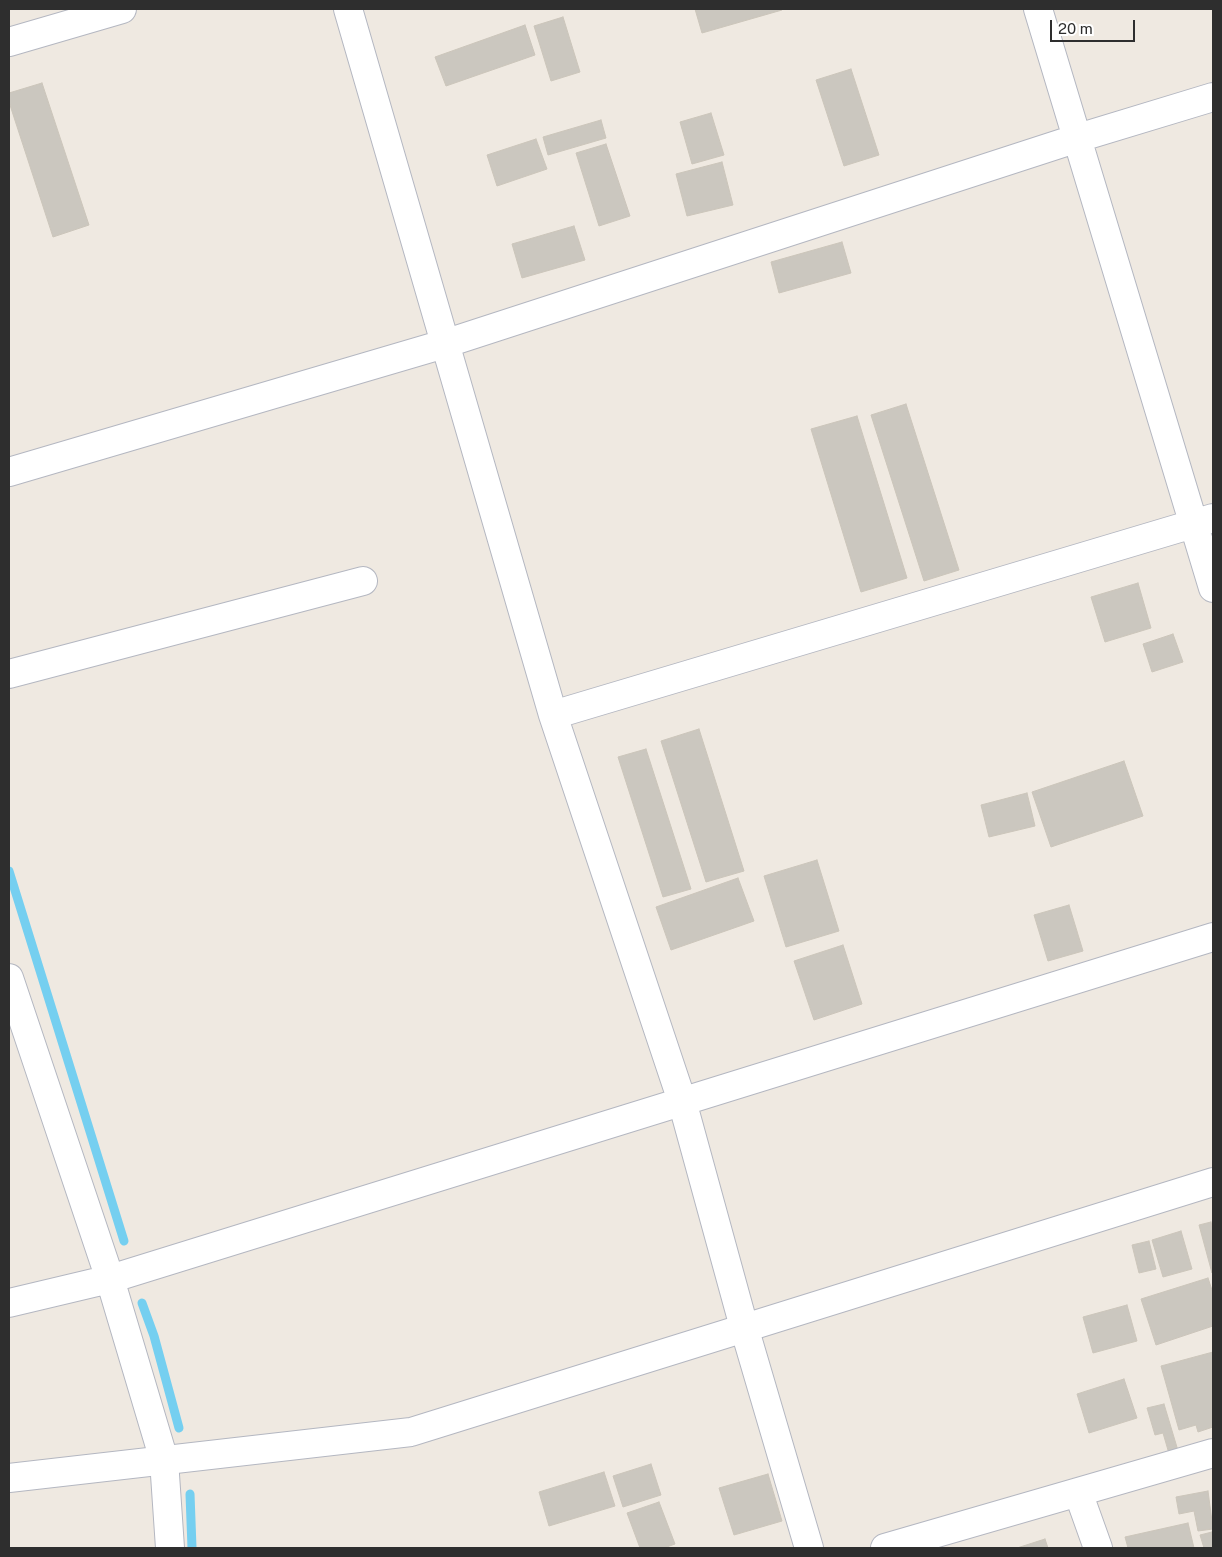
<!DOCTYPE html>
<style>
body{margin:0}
#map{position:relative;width:1222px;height:1557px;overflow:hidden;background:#efe9e1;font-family:"Public Sans",sans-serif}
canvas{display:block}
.frame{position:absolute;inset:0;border:10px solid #2e2e2e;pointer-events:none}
.scale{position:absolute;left:1050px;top:20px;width:85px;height:22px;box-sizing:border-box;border:2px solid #2e2e2e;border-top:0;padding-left:6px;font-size:15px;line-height:18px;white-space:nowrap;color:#2e2e2e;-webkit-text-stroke:4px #fff;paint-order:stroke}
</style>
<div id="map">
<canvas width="1222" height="1557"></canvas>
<div class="frame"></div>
<div class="scale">20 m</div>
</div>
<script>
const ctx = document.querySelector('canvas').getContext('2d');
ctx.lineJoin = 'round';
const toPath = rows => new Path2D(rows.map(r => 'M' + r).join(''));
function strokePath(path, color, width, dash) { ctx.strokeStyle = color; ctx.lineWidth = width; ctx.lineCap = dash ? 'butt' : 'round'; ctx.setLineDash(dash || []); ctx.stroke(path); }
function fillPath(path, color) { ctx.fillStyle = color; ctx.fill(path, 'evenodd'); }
strokePath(toPath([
 [9,871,124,1241],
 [142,1303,154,1336,179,1428],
 [190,1494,192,1548]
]), '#75cff0', 9);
const building = toPath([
 [695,9,782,9,782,10,702,33,695,9],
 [563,17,580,72,551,81,534,26,563,17],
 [525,25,535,55,446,86,435,57,525,25],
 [851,69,879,155,844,166,816,80,851,69],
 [42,83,89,225,53,237,9,102,9,93,42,83],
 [711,113,724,155,692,164,680,122,711,113],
 [601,120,606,138,548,155,543,137,601,120],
 [536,139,547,169,497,186,487,155,536,139],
 [606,144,630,216,599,226,576,153,606,144],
 [722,162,733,205,687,216,676,174,722,162],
 [574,226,585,260,522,278,512,244,574,226],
 [842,242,851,273,779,293,771,262,842,242],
 [906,404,959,570,924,581,871,415,906,404],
 [857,416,907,578,861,592,811,429,857,416],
 [1138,583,1151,628,1105,642,1091,597,1138,583],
 [1173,634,1183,662,1152,672,1143,644,1173,634],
 [699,729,744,871,706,882,661,741,699,729],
 [646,749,691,889,663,897,618,757,646,749],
 [1124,761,1143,816,1051,847,1032,792,1124,761],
 [1027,793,1035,826,989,837,981,805,1027,793],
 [817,860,839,931,786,947,764,876,817,860],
 [738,878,754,921,671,950,656,907,738,878],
 [1069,905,1083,951,1048,961,1034,915,1069,905],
 [843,945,862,1004,814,1020,794,961,843,945],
 [1211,1222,1213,1230,1212,1273,1199,1225,1211,1222],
 [1181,1231,1192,1269,1163,1277,1152,1240,1181,1231],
 [1149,1241,1156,1269,1139,1273,1132,1245,1149,1241],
 [1208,1278,1213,1293,1213,1326,1156,1345,1141,1299,1208,1278],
 [1127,1305,1137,1341,1093,1353,1083,1317,1127,1305],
 [1213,1352,1213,1427,1198,1432,1196,1425,1179,1430,1161,1366,1213,1352],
 [1124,1379,1137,1418,1089,1433,1077,1394,1124,1379],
 [1164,1404,1179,1454,1170,1457,1163,1433,1155,1435,1147,1408,1164,1404],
 [651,1464,661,1495,623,1507,613,1476,651,1464],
 [604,1472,615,1506,549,1526,539,1492,604,1472],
 [768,1474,782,1521,734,1535,719,1488,768,1474],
 [1208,1491,1213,1529,1198,1531,1194,1511,1179,1514,1176,1497,1208,1491],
 [659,1502,675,1544,664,1548,640,1548,627,1513,659,1502],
 [1188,1523,1194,1548,1128,1548,1125,1537,1188,1523],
 [1212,1532,1213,1548,1204,1548,1200,1535,1212,1532],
 [1045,1539,1048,1548,1017,1548,1045,1539]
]);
fillPath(building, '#cbc7bf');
strokePath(building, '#cbc5ba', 1);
const street = toPath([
 [348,9,553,715,682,1101,744,1327,809,1548],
 [1038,9,1213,588],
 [9,42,122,9],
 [9,472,444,344,1078,138,1213,97],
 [9,674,363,581],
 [553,715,1213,518],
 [9,978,110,1279,164,1460,170,1548],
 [9,1303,110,1279,1213,937],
 [1078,1492,1098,1548],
 [885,1548,1213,1453]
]);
const secondary = toPath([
 [9,1478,411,1432,1213,1182]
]);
strokePath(street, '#b4b7c1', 30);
strokePath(secondary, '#b4b7c1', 30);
strokePath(street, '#fff', 28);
strokePath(secondary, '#fff', 28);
</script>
